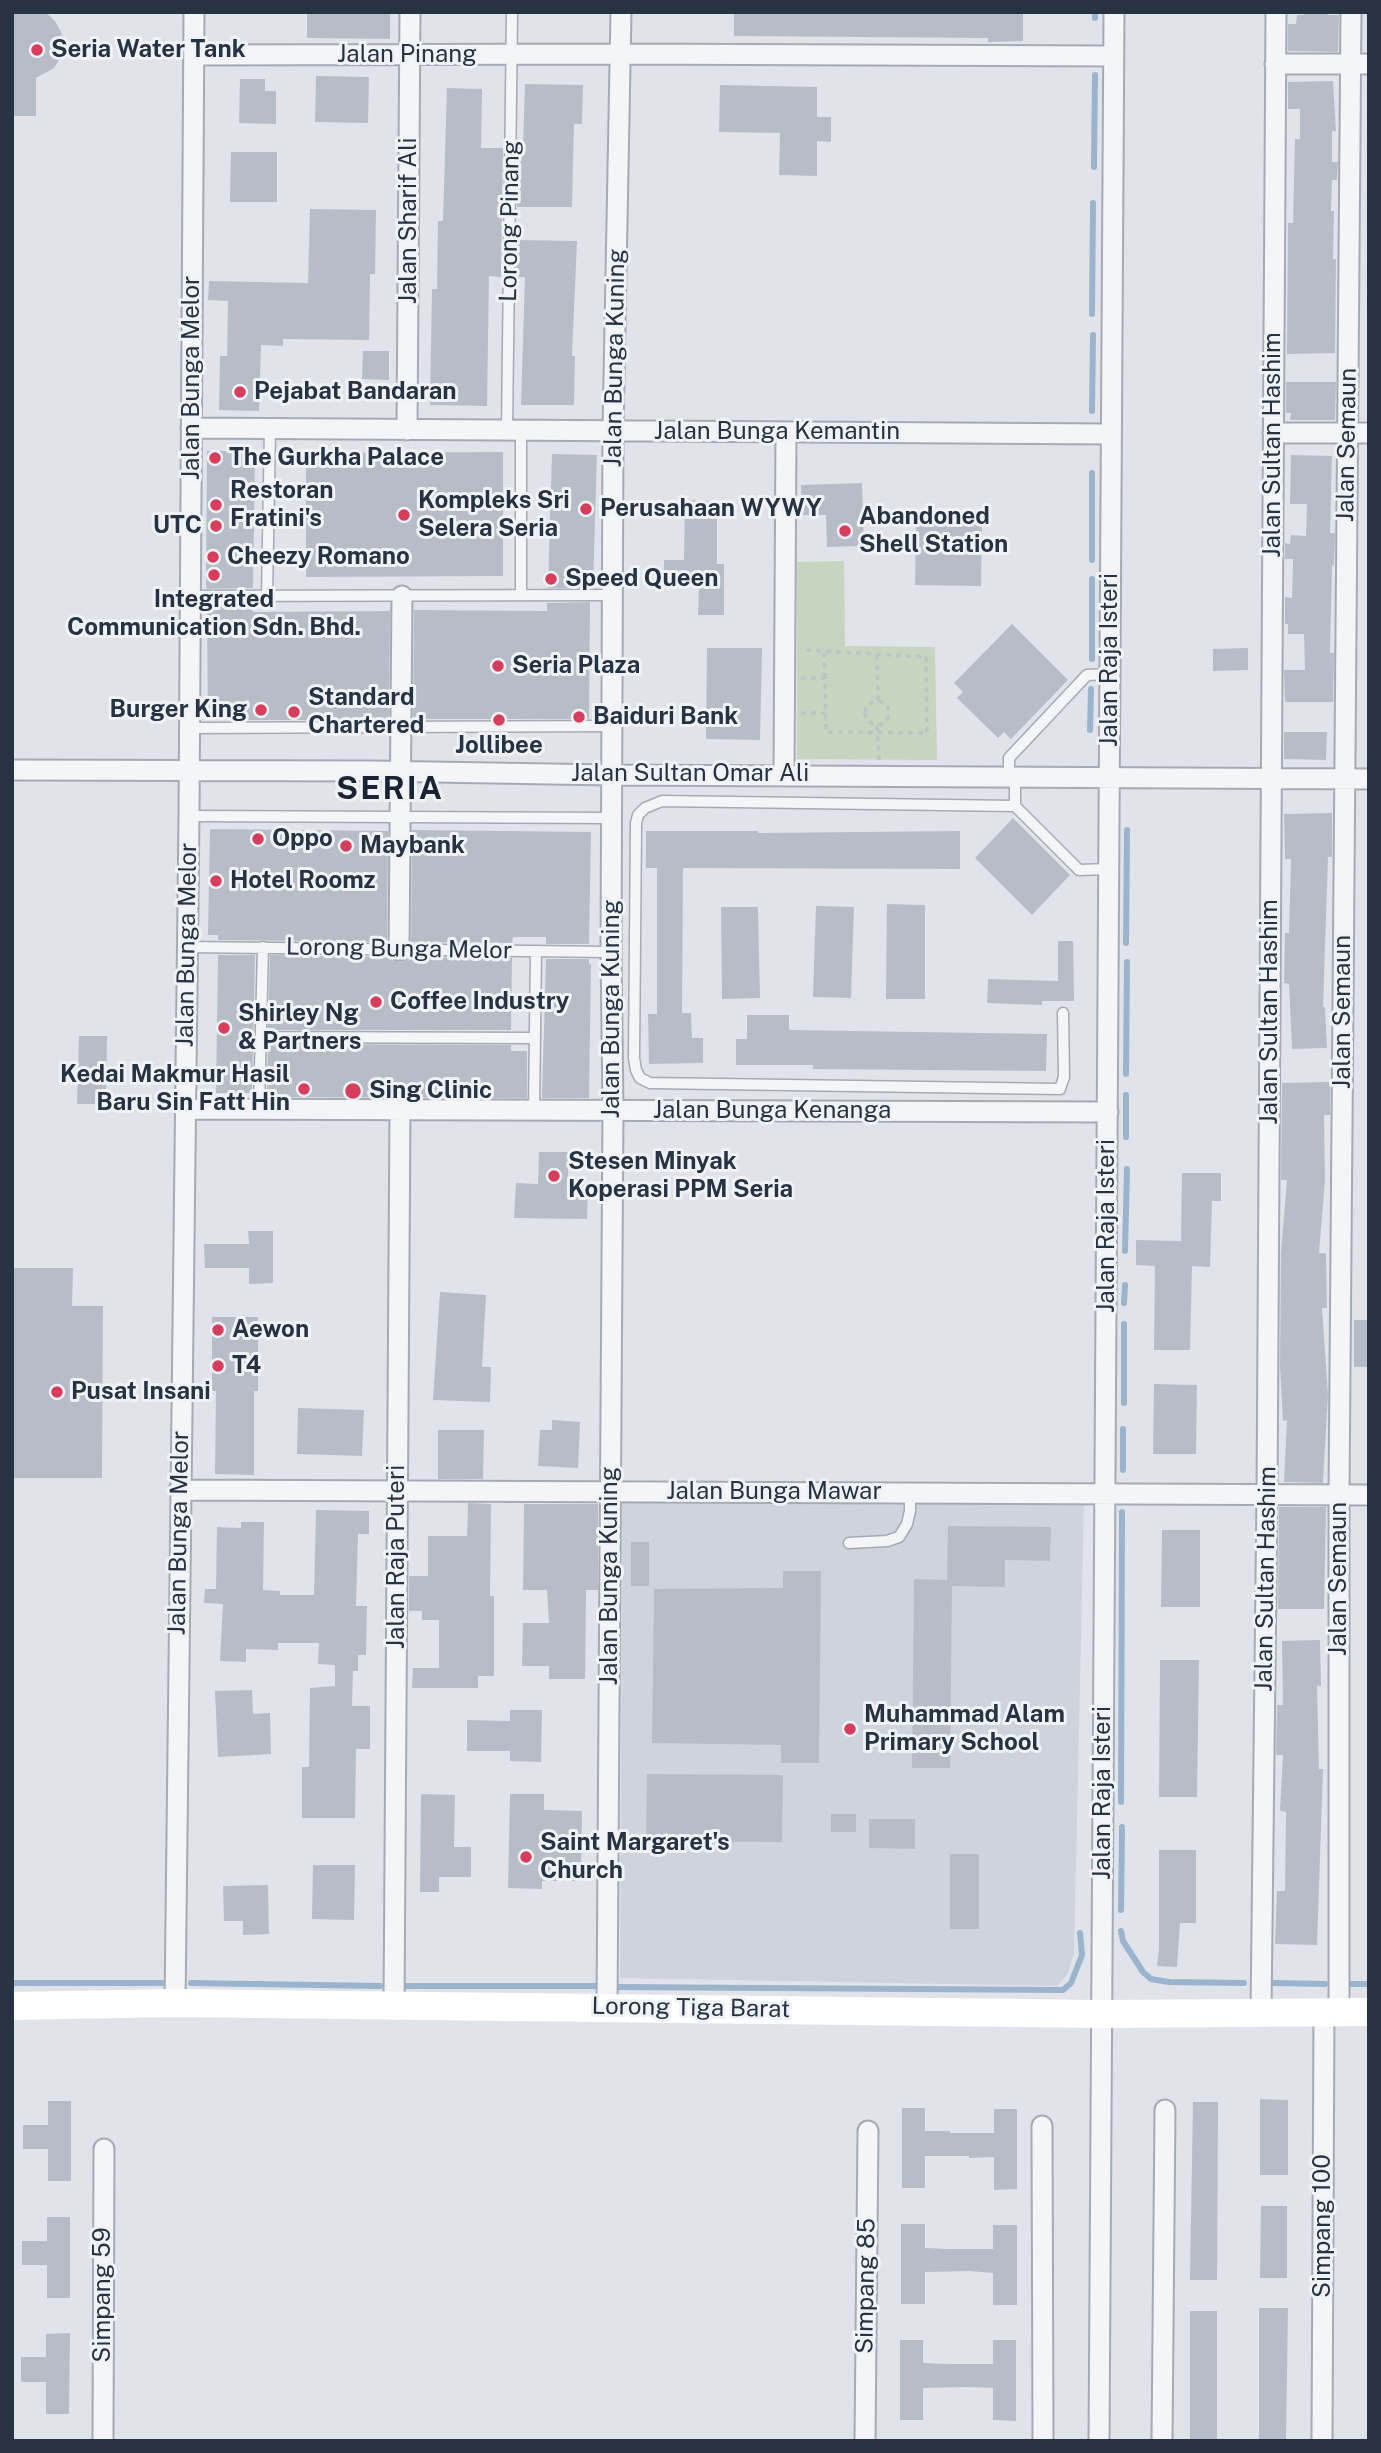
<!DOCTYPE html>
<style>
body{margin:0}
#map{position:relative;width:1381px;height:2453px;overflow:hidden;background:#e0e4ea;font-family:"Public Sans",sans-serif}
canvas{display:block}
.frame{position:absolute;inset:0;border:14px solid #273242;pointer-events:none}
</style>
<div id="map">
<canvas width="1381" height="2453"></canvas>
<div class="frame"></div>
</div>
<script>
const ctx = document.querySelector('canvas').getContext('2d');
ctx.lineJoin = 'round';
function fillPath(path, color) { ctx.fillStyle = color; ctx.fill(path, 'evenodd'); }
const toPath = rows => new Path2D(rows.map(r => 'M' + r).join(''));
function strokePath(path, color, width, dash) { ctx.strokeStyle = color; ctx.lineWidth = width; ctx.lineCap = dash ? 'butt' : 'round'; ctx.setLineDash(dash || []); ctx.stroke(path); }
function drawText(font, color, halo, rows, align = 'center') {
  ctx.font = font + ' "Public Sans",sans-serif'; ctx.lineWidth = 6; ctx.setLineDash([]); ctx.textBaseline = 'middle'; ctx.strokeStyle = halo; ctx.fillStyle = color; for (const [text, x, y, turn = 0] of rows) {
    ctx.save(); ctx.translate(x, y); ctx.rotate((+turn || 0) * Math.PI / 180); ctx.textAlign = isNaN(turn) ? turn : align; if (halo) ctx.strokeText(text, 0, 0); ctx.fillText(text, 0, 0); ctx.restore();
  }
}
fillPath(toPath([
 [622,1502,1084,1503,1074,1954,1067,1975,1057,1986,620,1978]
]), '#ced3dc');
fillPath(toPath([
 [844,561,845,646,935,647,937,760,797,759,797,562]
]), '#c6d4c0');
strokePath(toPath([
 [1095,18,1095,12],
 [1094,167,1095,75],
 [1092,314,1093,203],
 [1092,411,1093,335],
 [1092,560,1092,473],
 [1092,659,1092,579],
 [1090,730,1091,689],
 [1126,943,1127,830],
 [1126,1074,1127,962],
 [1126,1137,1126,1095],
 [1125,1251,1127,1169],
 [1124,1303,1125,1285],
 [1124,1403,1124,1324],
 [1123,1470,1123,1429],
 [1121,1802,1122,1512],
 [1121,1910,1122,1827],
 [1121,1931,1123,1941,1143,1972,1151,1979,1169,1982,1244,1983],
 [12,1983,162,1983],
 [191,1983,380,1986],
 [1274,1983,1325,1984],
 [1350,1984,1369,1984],
 [403,1986,597,1986],
 [615,1987,1063,1990,1071,1983,1082,1955,1080,1933]
]), '#99b4cc', 6);
fillPath(toPath([
 [12,12,45,12,55,21,61,32,63,44,61,57,54,68,36,78,36,116,12,116],
 [307,12,390,12,390,39,307,38],
 [734,12,1023,12,1023,41,988,42,988,38,734,36],
 [1304,12,1328,12,1328,15,1339,15,1338,52,1288,51,1288,24,1296,24,1297,15,1304,15],
 [316,76,369,77,368,123,315,122],
 [240,79,265,79,265,91,276,91,276,124,239,123],
 [1333,81,1336,131,1332,131,1332,162,1338,162,1337,180,1332,180,1331,211,1334,211,1333,259,1336,259,1335,353,1287,354,1288,223,1293,223,1295,139,1300,139,1300,109,1288,109,1288,82],
 [525,84,583,85,582,124,574,124,572,207,517,207,518,149,523,147],
 [720,85,817,87,817,117,831,117,831,142,817,141,817,176,779,175,780,133,719,132],
 [447,88,482,89,481,148,503,148,501,277,489,276,487,406,430,405,432,289,437,289,438,221,443,221],
 [231,152,277,152,277,202,230,202],
 [310,209,376,210,375,274,370,274,369,340,283,339,283,346,261,345,259,411,219,410,220,356,227,356,228,301,208,300,209,281,308,283],
 [517,240,577,241,572,356,575,356,574,405,521,405,525,277,516,277],
 [363,351,389,351,389,380,362,379],
 [1286,382,1336,382,1335,420,1290,420,1291,413,1286,413],
 [207,451,255,451,253,588,207,589,206,585],
 [503,452,503,576,306,577,306,453],
 [552,454,597,455,593,586,590,588,548,588],
 [1291,455,1332,456,1330,533,1335,533,1334,566,1332,565,1330,653,1334,653,1333,702,1285,702,1284,670,1305,670,1304,634,1288,634,1288,624,1285,624,1285,597,1292,598,1293,567,1293,559,1285,559,1285,543,1290,544,1291,535,1306,536,1307,504,1290,504],
 [862,483,864,546,827,547,826,515,802,515,801,485],
 [685,500,717,501,717,564,724,564,724,615,698,615,699,582,664,582,664,560,684,560],
 [916,520,982,521,981,586,915,585],
 [590,602,589,719,413,719,414,610,547,611,547,603],
 [207,603,253,603,253,612,390,611,389,720,208,720],
 [1012,624,1068,680,1011,739,1004,732,998,738,957,698,963,692,954,683],
 [707,648,762,648,760,740,706,739],
 [1248,648,1248,670,1213,671,1213,649],
 [1284,732,1327,732,1326,760,1284,759],
 [1332,813,1332,857,1328,857,1323,1007,1325,1007,1327,1048,1292,1049,1289,984,1284,983,1285,933,1289,933,1291,859,1285,859,1284,814],
 [1013,818,1070,875,1032,915,975,858],
 [210,829,388,831,387,942,218,940,218,935,208,935],
 [412,830,591,832,589,944,546,944,546,937,513,937,512,943,411,942],
 [646,831,758,831,758,833,960,831,960,869,683,868,682,1013,691,1013,692,1038,703,1038,703,1063,649,1064,648,1014,657,1014,657,868,646,868],
 [887,904,925,905,925,999,886,999],
 [816,906,854,907,851,998,813,997],
 [721,907,758,907,760,998,722,999],
 [1058,941,1073,941,1074,1001,1042,1001,1042,1005,987,1003,988,979,1058,981],
 [218,955,255,955,252,1093,216,1093],
 [270,955,389,957,400,962,409,957,512,958,511,1030,268,1030],
 [546,959,589,959,589,964,591,964,589,1098,542,1098],
 [747,1015,789,1015,789,1030,1047,1034,1046,1071,813,1069,813,1065,736,1065,736,1039,747,1039],
 [79,1036,107,1036,106,1104,77,1104],
 [268,1044,511,1045,511,1051,527,1051,527,1098,273,1097,273,1093,267,1093],
 [1330,1082,1330,1115,1324,1115,1325,1180,1319,1253,1326,1253,1327,1308,1322,1308,1328,1395,1323,1483,1284,1482,1287,1420,1283,1421,1280,1365,1281,1252,1287,1180,1281,1180,1282,1083],
 [539,1152,568,1152,568,1185,588,1185,587,1219,514,1218,516,1183,538,1184],
 [1182,1173,1221,1173,1221,1201,1212,1201,1210,1267,1192,1266,1190,1350,1154,1350,1155,1266,1136,1265,1136,1240,1181,1241],
 [248,1231,273,1231,273,1283,249,1284,249,1268,205,1268,204,1244,249,1244],
 [12,1268,73,1268,72,1306,103,1306,102,1478,12,1478],
 [440,1292,486,1295,482,1367,491,1367,490,1402,433,1400],
 [212,1317,258,1317,258,1391,254,1391,254,1475,215,1474,216,1391,212,1391],
 [1354,1320,1369,1320,1369,1367,1354,1367],
 [1154,1384,1197,1385,1196,1454,1153,1454],
 [298,1408,364,1410,362,1456,297,1454],
 [552,1420,580,1422,578,1468,538,1466,540,1430,552,1430],
 [438,1430,484,1430,483,1479,438,1479],
 [468,1503,491,1504,490,1596,494,1596,494,1676,478,1676,478,1688,412,1688,413,1668,439,1668,439,1620,422,1620,422,1611,409,1611,409,1576,428,1576,428,1536,467,1536],
 [524,1504,598,1504,598,1590,586,1590,585,1679,549,1679,549,1666,522,1666,523,1623,549,1623,547,1590,523,1590],
 [1279,1507,1326,1507,1324,1609,1278,1609],
 [316,1510,369,1511,369,1534,358,1534,356,1606,367,1606,366,1655,358,1655,358,1671,353,1671,352,1706,370,1706,370,1749,356,1749,355,1818,302,1818,302,1767,309,1767,310,1688,335,1686,335,1665,318,1664,319,1643,278,1643,278,1650,246,1649,246,1662,220,1661,223,1604,204,1603,205,1589,216,1589,217,1527,241,1528,241,1522,264,1522,263,1590,280,1591,280,1595,314,1595],
 [948,1526,1051,1527,1050,1561,1005,1560,1005,1587,952,1586,950,1768,912,1768,914,1579,947,1580],
 [1162,1530,1200,1530,1200,1607,1161,1607],
 [631,1542,649,1542,649,1586,631,1586],
 [783,1571,821,1571,819,1763,781,1763,781,1745,652,1743,654,1589,783,1588],
 [1320,1640,1321,1686,1317,1686,1319,1769,1323,1769,1317,1945,1275,1944,1277,1891,1285,1891,1286,1812,1280,1811,1283,1755,1276,1755,1277,1705,1283,1705,1282,1641],
 [1160,1660,1199,1660,1197,1797,1159,1797],
 [252,1690,253,1714,270,1713,271,1754,218,1757,215,1691],
 [510,1710,542,1710,541,1762,510,1761,510,1751,467,1751,467,1720,510,1721],
 [647,1774,783,1775,782,1842,646,1841],
 [421,1794,455,1795,454,1847,471,1847,471,1877,439,1877,439,1892,420,1892],
 [510,1794,544,1794,544,1810,582,1811,581,1881,542,1881,542,1889,508,1888],
 [831,1814,856,1814,856,1832,831,1832],
 [869,1819,915,1819,915,1849,869,1848],
 [1159,1850,1196,1850,1196,1923,1180,1923,1177,1967,1157,1966,1159,1949],
 [950,1854,979,1854,979,1929,950,1929],
 [313,1865,355,1865,354,1920,312,1919],
 [268,1885,269,1934,243,1935,243,1921,224,1921,223,1886],
 [1260,2099,1288,2100,1288,2175,1260,2175],
 [48,2101,71,2101,71,2181,48,2181,48,2149,23,2149,23,2125,48,2125],
 [1193,2102,1218,2102,1217,2280,1190,2280],
 [902,2108,925,2108,925,2131,950,2131,950,2133,994,2133,994,2109,1017,2109,1017,2189,994,2190,994,2157,969,2158,969,2156,925,2156,925,2188,902,2188],
 [1261,2206,1287,2206,1287,2278,1260,2278],
 [47,2217,70,2217,70,2298,47,2298,47,2265,22,2265,22,2241,47,2241],
 [901,2224,925,2224,925,2248,949,2249,993,2249,993,2225,1017,2225,1017,2305,993,2305,993,2273,969,2271,925,2272,925,2304,901,2304],
 [1259,2308,1288,2308,1286,2441,1259,2441],
 [1190,2311,1217,2311,1217,2441,1190,2441],
 [70,2333,69,2414,46,2414,46,2382,21,2382,21,2357,46,2357,46,2334],
 [900,2340,923,2340,923,2363,948,2364,993,2364,993,2340,1016,2340,1016,2421,993,2420,993,2388,968,2387,923,2388,923,2420,900,2420]
]), '#b7bdc7');
const lane = toPath([
 [507,430,512,12],
 [521,595,521,431],
 [190,596,612,595],
 [267,596,270,429],
 [189,728,612,726],
 [1009,778,1009,758,1087,675,1110,674],
 [1015,778,1015,806],
 [189,816,611,818],
 [187,947,611,952],
 [1063,1013,1064,1077,1060,1089,650,1083,640,1078,636,1070,634,1058,636,823,638,815,645,808,662,801,1015,806,1079,870,1108,869],
 [261,1037,535,1038],
 [259,1108,263,947],
 [534,1109,536,951],
 [849,1543,887,1541,899,1537,907,1524,910,1511,910,1492]
]);
const street = toPath([
 [194,55,621,54,1113,56],
 [1275,64,1369,64],
 [191,428,1110,434],
 [407,430,410,12],
 [1273,433,1369,433],
 [12,770,373,771,611,775,1369,779],
 [784,774,786,432],
 [399,950,402,596],
 [184,1109,1108,1112],
 [179,1490,1369,1495],
 [175,2003,189,816,194,12],
 [394,2004,400,1110],
 [607,2007,613,1110,611,952,613,431,621,12],
 [1339,2012,1339,1495,1351,12],
 [1261,2013,1267,1494,1276,12],
 [1042,2126,1043,2441],
 [103,2441,104,2149],
 [865,2441,868,2131],
 [1099,2441,1114,12],
 [1162,2441,1165,2110],
 [1322,2441,1324,2012]
]);
strokePath(lane, '#a5abb4', 13);
strokePath(street, '#a5abb4', 23);
strokePath(toPath([
 [824,653,825,678],
 [877,655,878,700],
 [801,678,825,678,826,732,927,733,926,657,804,650],
 '865 713a12 12 0 1 1 24 0a12 12 0 1 1-24 0Z',
 [801,713,825,713],
 [877,726,879,760]
]), '#bec2c9', 3.5, [5, 5]);
strokePath(lane, '#f3f5f8', 10);
strokePath(street, '#f3f5f8', 19);
strokePath(toPath([
 [12,2006,175,2003,1102,2014,1369,2012]
]), '#fff', 28);
for (const [x, y, r, color] of [
 [37,50,7,"#d63e5b"],
 [240,392,7,"#d63e5b"],
 [215,458,7,"#d63e5b"],
 [216,505,7,"#d63e5b"],
 [586,509,7,"#d63e5b"],
 [404,515,7,"#d63e5b"],
 [216,526,7,"#d63e5b"],
 [845,531,7,"#d63e5b"],
 [213,557,7,"#d63e5b"],
 [214,575,7,"#d63e5b"],
 [551,579,7,"#d63e5b"],
 [498,666,7,"#d63e5b"],
 [261,710,7,"#d63e5b"],
 [294,712,7,"#d63e5b"],
 [579,717,7,"#d63e5b"],
 [499,720,7,"#d63e5b"],
 [258,839,7,"#d63e5b"],
 [346,846,7,"#d63e5b"],
 [216,881,7,"#d63e5b"],
 [376,1002,7,"#d63e5b"],
 [224,1028,7,"#d63e5b"],
 [304,1089,7,"#d63e5b"],
 [353,1091,9,"#d63e5b"],
 [554,1176,7,"#d63e5b"],
 [218,1330,7,"#d63e5b"],
 [218,1366,7,"#d63e5b"],
 [57,1392,7,"#d63e5b"],
 [850,1729,7,"#d63e5b"],
 [526,1857,7,"#d63e5b"]
]) { const dot = new Path2D(); dot.arc(x, y, r, 0, 2 * Math.PI); ctx.fillStyle = color; ctx.fill(dot); strokePath(dot, '#eff3f7', 2.5); }
drawText('bold 24px', '#273242', '#eff3f7', [
 ["Seria Water Tank",51,50],
 ["Pejabat Bandaran",254,392],
 ["The Gurkha Palace",229,458],
 ["Restoran",230,491],
 ["Fratini's",230,519],
 ["Kompleks Sri",418,501],
 ["Selera Seria",418,529],
 ["Perusahaan WYWY",600,509],
 ["Abandoned",859,517],
 ["Shell Station",859,545],
 ["UTC",202,526,"right"],
 ["Cheezy Romano",227,557],
 ["Speed Queen",565,579],
 ["Integrated",214,600,"center"],
 ["Communication Sdn. Bhd.",214,628,"center"],
 ["Seria Plaza",512,666],
 ["Standard",308,698],
 ["Chartered",308,726],
 ["Burger King",247,710,"right"],
 ["Baiduri Bank",593,717],
 ["Jollibee",499,746,"center"],
 ["Oppo",272,839],
 ["Maybank",360,846],
 ["Hotel Roomz",230,881],
 ["Coffee Industry",390,1002],
 ["Shirley Ng",238,1014],
 ["& Partners",238,1042],
 ["Kedai Makmur Hasil",290,1075,"right"],
 ["Baru Sin Fatt Hin",290,1103,"right"],
 ["Sing Clinic",369,1091],
 ["Stesen Minyak",568,1162],
 ["Koperasi PPM Seria",568,1190],
 ["Aewon",232,1330],
 ["T4",232,1366],
 ["Pusat Insani",71,1392],
 ["Muhammad Alam",864,1715],
 ["Primary School",864,1743],
 ["Saint Margaret's",540,1843],
 ["Church",540,1871]
], 'left');
drawText('24px', '#273242', '#eff3f7', [
 ["Jalan Pinang",407,55],
 ["Jalan Sharif Ali",409,221,-90],
 ["Lorong Pinang",510,221,-89],
 ["Jalan Bunga Kuning",615,358,-89],
 ["Jalan Bunga Melor",192,378,-90],
 ["Jalan Bunga Kemantin",777,432],
 ["Jalan Sultan Hashim",1273,445,-90],
 ["Jalan Semaun",1347,445,-89],
 ["Jalan Raja Isteri",1110,660,-90],
 ["Jalan Sultan Omar Ali",690,774],
 ["Jalan Bunga Melor",187,945,-89],
 ["Lorong Bunga Melor",399,949,1],
 ["Jalan Bunga Kuning",612,1009,-90],
 ["Jalan Sultan Hashim",1270,1012,-90],
 ["Jalan Semaun",1343,1012,-90],
 ["Jalan Bunga Kenanga",772,1111],
 ["Jalan Raja Isteri",1107,1226,-90],
 ["Jalan Bunga Mawar",774,1492],
 ["Jalan Bunga Melor",179,1533,-89],
 ["Jalan Raja Puteri",397,1557,-90],
 ["Jalan Bunga Kuning",610,1576,-90],
 ["Jalan Sultan Hashim",1266,1579,-89],
 ["Jalan Semaun",1339,1579,-90],
 ["Jalan Raja Isteri",1103,1793,-90],
 ["Lorong Tiga Barat",691,2008,1],
 ["Simpang 100",1323,2226,-90],
 ["Simpang 85",866,2286,-89],
 ["Simpang 59",103,2295,-90]
]);
ctx.letterSpacing = '2px';
drawText('bold 32px', '#1a2333', '#eff3f7', [
 ["SERIA",390,789]
]);
ctx.letterSpacing = '0px';
</script>
